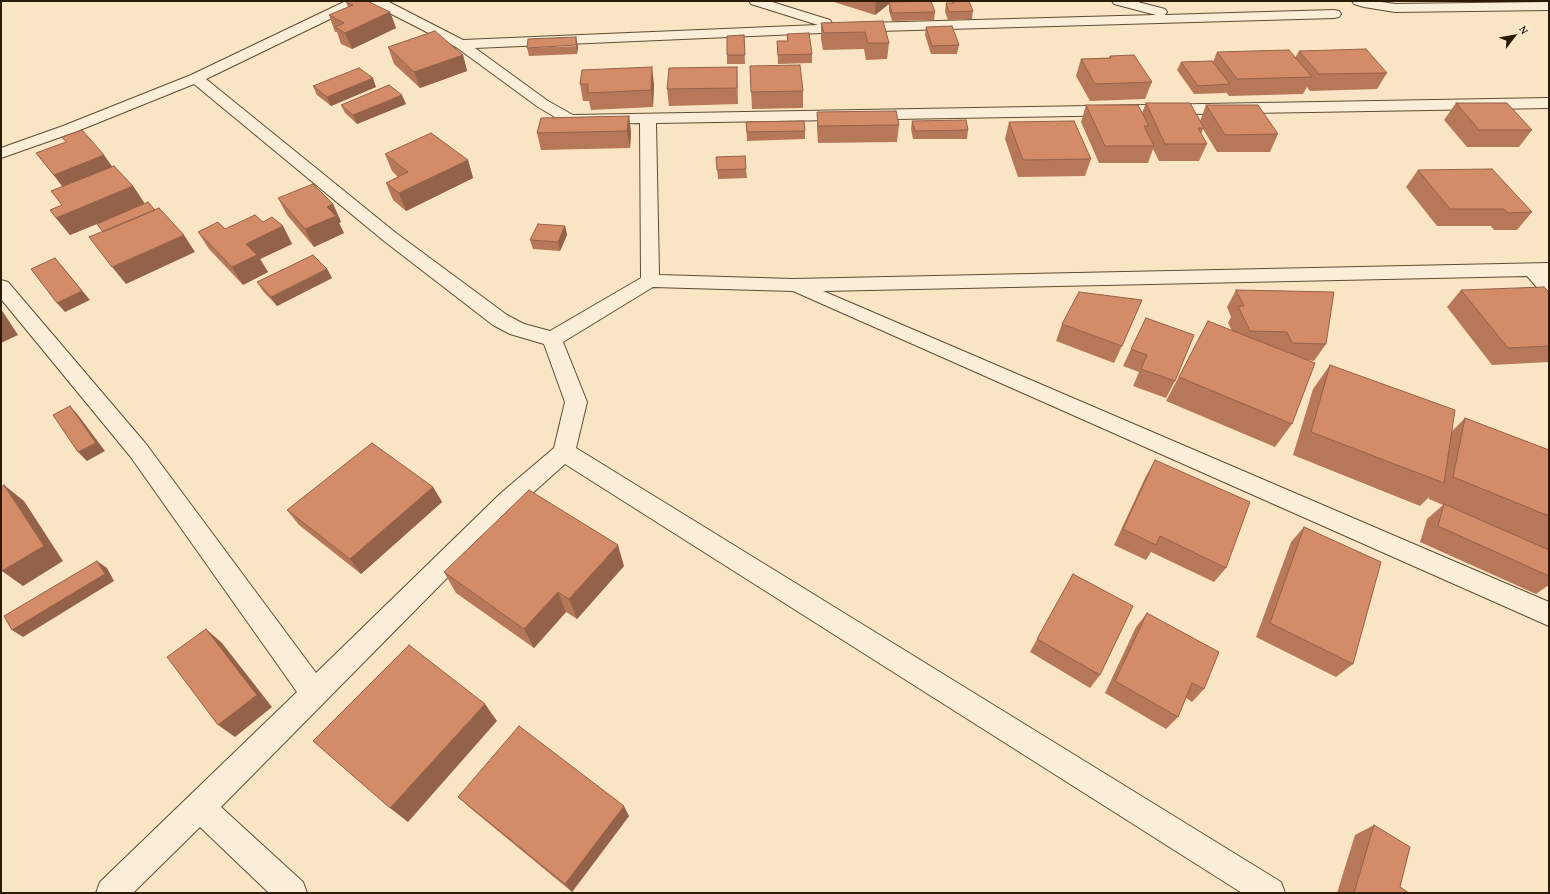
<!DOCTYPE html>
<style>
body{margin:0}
#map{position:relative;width:1550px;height:894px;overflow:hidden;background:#f9e5c3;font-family:"Gentium Book Plus",serif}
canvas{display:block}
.frame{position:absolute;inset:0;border:2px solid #2b1a04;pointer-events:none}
.north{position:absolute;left:1494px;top:16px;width:40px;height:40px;-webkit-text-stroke:3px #fbeed8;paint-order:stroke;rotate:58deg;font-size:11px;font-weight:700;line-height:16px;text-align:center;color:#2b1a04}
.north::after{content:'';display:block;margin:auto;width:14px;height:18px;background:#2b1a04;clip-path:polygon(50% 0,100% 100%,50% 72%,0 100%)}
</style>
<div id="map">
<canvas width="1550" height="894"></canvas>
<div class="frame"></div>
<div class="north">N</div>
</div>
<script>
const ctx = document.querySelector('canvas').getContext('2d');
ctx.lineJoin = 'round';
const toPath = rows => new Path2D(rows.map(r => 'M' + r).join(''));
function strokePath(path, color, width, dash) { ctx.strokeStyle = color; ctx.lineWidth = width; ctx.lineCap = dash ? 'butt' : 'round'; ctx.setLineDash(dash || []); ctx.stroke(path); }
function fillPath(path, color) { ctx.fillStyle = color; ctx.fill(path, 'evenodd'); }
const minor = toPath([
 [346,1,363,1,361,4,206,79,396,233,507,315,524,324,550,331,641,278,640,123,570,125,565,123,538,107,456,47,372,4,370,1,387,1,463,40,818,25,751,4,749,1,769,1,830,20,832,23,831,24,1156,15,1114,4,1112,1,1134,1,1165,9,1167,12,1165,15,1334,10,1339,11,1341,14,1339,17,1334,18,844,32,475,48,548,101,573,115,1549,98,1549,108,656,123,659,275,793,279,1549,263,1549,275,1548,275,1549,277,1549,295,1542,293,1527,276,823,291,1549,602,1549,626,793,291,653,287,563,342,587,402,576,448,1281,882,1285,893,1242,893,565,464,517,507,221,807,303,882,307,893,269,893,200,827,133,893,96,893,100,882,297,692,130,456,1,299,1,280,8,282,146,444,316,673,501,493,554,448,565,402,544,344,510,334,493,325,384,241,194,84,75,132,1,158,1,148,63,126,191,75,346,1],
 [1352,1,1375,1,1395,4,1549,2,1549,10,1395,12,1364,7,1354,4,1352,1]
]);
strokePath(minor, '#5e4d34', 2);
fillPath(minor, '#fbeed8');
fillPath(toPath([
 [834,1,893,1,891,2,935,12,934,20,892,21,889,11,889,4,875,15,834,2],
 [952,1,969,1,973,11,972,19,948,20,945,12,946,3,952,3],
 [346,2,390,12,396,28,352,49,341,44,337,32,335,32,329,15,348,7],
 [883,21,889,43,887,59,866,60,864,49,823,50,821,39,821,23],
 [926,27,959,45,957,54,931,54,925,35],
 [787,34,812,54,812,63,778,64,777,41,787,41],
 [744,35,745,64,727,64,727,36],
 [578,46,577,54,529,56,527,48],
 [388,47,463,55,467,71,420,88,394,64],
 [1299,51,1387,73,1377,89,1310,91,1307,87,1303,94,1229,96,1226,92,1226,93,1194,94,1177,70,1181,62,1213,62,1217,52,1295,58],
 [1110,56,1152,82,1145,99,1090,101,1076,76,1081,59,1109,58],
 [750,66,803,91,803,108,752,109],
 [737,67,738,104,669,106,667,89],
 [582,70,654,84,653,107,591,110,589,101,583,101,580,84],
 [313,86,376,87,331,106,317,95],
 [1146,103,1200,121,1206,105,1278,134,1270,152,1217,152,1203,129,1201,134,1207,144,1199,161,1159,161,1153,149,1148,163,1099,163,1081,122,1086,105,1142,113],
 [1456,103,1532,130,1519,147,1467,147,1444,120],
 [406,104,357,124,345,113,341,105],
 [817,112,899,125,897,142,818,143,817,129],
 [629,116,631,133,630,148,541,150,537,133],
 [912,121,968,130,967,139,913,139,911,129],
 [746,122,805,131,805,139,747,141],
 [1009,122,1091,159,1085,176,1018,177,1005,139],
 [36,153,104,155,112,167,133,186,145,204,70,235,56,218,62,205,62,186],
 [385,154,468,160,473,178,406,211,393,200,386,183,398,177,392,171],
 [716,157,746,169,747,178,718,179],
 [1418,170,1532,212,1517,230,1494,230,1491,226,1437,226,1406,187],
 [278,198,333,204,341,222,339,223,344,233,314,247,287,215],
 [263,222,283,226,292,244,260,259,268,272,243,285,209,249,198,232,225,229],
 [565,226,567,235,560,251,533,249,530,240],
 [327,269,332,278,277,306,263,291,257,282],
 [1236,290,1326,344,1314,361,1309,360,1292,424,1275,447,1166,401,1208,321,1232,331,1228,323,1231,317,1227,307],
 [1461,290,1549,292,1549,362,1492,365,1447,307],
 [1062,324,1122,346,1114,363,1056,341],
 [1194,335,1175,381,1166,398,1133,386,1139,372,1123,366,1131,349],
 [1330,365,1452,431,1465,418,1549,450,1549,585,1536,594,1420,542,1427,519,1443,505,1429,499,1429,497,1420,506,1293,455,1313,389],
 [1155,460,1226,568,1214,582,1151,552,1146,560,1114,545,1146,476],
 [433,487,442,502,361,574,299,525,287,510],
 [1304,527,1353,664,1336,677,1256,637,1291,542],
 [624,566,577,619,566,612,534,648,456,593,444,572],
 [1073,574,1100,675,1090,688,1030,652],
 [1147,613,1204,689,1192,702,1186,698,1178,717,1166,729,1105,693,1136,627],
 [458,797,629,816,572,892,469,807],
 [1374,825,1400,887,1409,893,1337,893,1355,835]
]), '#b67859');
fillPath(toPath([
 [876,1,893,1,890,4,889,2,889,4,875,15],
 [390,12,396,28,352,49,345,33],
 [576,37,578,46,577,54,576,45],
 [463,55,467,71,420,88,414,72],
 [652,67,654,84,653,107,651,90],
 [373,78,376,87,331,106,327,97],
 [402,95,406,104,357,124,353,115],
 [629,116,631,133,630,148,627,131],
 [104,155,116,172,67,192,54,175],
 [468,160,473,178,406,211,399,193],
 [133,186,145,204,70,235,56,218],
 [333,204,341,222,339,223,344,233,314,247,305,229,327,207],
 [283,226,292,244,260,259,268,272,243,285,232,267,246,244],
 [565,226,567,235,560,251,558,242],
 [184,235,195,252,126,284,112,267],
 [55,258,90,300,65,312,57,303],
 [327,269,332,278,277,306,271,297],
 [1,309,18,335,1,343],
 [70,406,78,415,105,451,87,461,78,452],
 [4,485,24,501,63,561,23,586,2,571],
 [433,487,442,502,361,574,350,559],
 [618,545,624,566,577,619,569,599],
 [97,561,107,568,114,581,23,637,12,630],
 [558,592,566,612,534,648,524,629],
 [206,629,222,643,272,707,235,737,218,725],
 [485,704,497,721,408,822,390,808],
 [624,806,629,816,572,892,565,884]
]), '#946149');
const building = toPath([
 [349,1,367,1,390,12,345,33,335,27,344,23,329,15,353,5,346,2,349,1],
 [931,1,935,12,892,13,889,2,931,1],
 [953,1,969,1,973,11,949,12,946,3,954,3,953,1],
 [883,21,889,43,868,43,865,32,824,33,821,23,883,21],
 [952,26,959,45,932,46,926,27,952,26],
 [435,31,463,55,414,72,388,47,435,31],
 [809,33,812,54,778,55,777,41,788,41,787,34,809,33],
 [744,35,745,55,727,55,727,36,744,35],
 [576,37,576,45,527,48,528,39,576,37],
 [1366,49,1387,73,1319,74,1299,51,1366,49],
 [1289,50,1312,77,1237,79,1217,52,1289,50],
 [1134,55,1152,82,1095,84,1081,59,1111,58,1110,56,1134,55],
 [1212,61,1230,84,1198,86,1181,62,1212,61],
 [800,65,803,91,751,92,750,66,800,65],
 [652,67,651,90,588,93,588,84,580,84,582,70,652,67],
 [737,67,737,88,667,89,669,68,737,67],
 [359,68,373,78,327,97,313,86,359,68],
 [389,85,402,95,353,115,341,105,389,85],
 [1146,103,1190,103,1204,128,1198,128,1207,144,1165,144,1146,103],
 [1456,103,1507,103,1532,130,1479,130,1456,103],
 [1086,105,1138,105,1149,126,1144,126,1154,146,1105,146,1086,105],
 [1206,105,1258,105,1278,134,1225,135,1206,105],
 [896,111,899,125,818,126,817,112,896,111],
 [629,116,627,131,537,133,541,118,629,116],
 [966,120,968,130,915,131,912,121,966,120],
 [804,121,805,131,747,132,746,122,804,121],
 [1074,121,1091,159,1023,160,1009,122,1074,121],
 [82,130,104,155,54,175,36,153,66,142,62,137,82,130],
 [431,133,468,160,399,193,386,183,408,172,385,154,431,133],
 [745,156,746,169,717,170,716,157,745,156],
 [114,166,133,186,56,218,50,210,62,205,51,191,114,166],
 [1492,169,1532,212,1508,213,1504,209,1450,209,1418,170,1492,169],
 [313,184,333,204,327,207,336,216,305,229,278,198,313,184],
 [148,202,155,210,103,232,97,224,148,202],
 [159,208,184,235,112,267,89,237,159,208],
 [255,215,263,222,272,217,283,226,246,244,257,255,232,267,198,232,218,222,225,229,255,215],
 [538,224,565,226,558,242,530,240,538,224],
 [313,255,327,269,271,297,257,282,313,255],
 [55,258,82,291,57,303,31,269,55,258],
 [1544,287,1549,292,1549,346,1508,348,1461,290,1544,287],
 [1236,290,1334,292,1326,344,1292,343,1287,332,1250,331,1238,306,1244,306,1236,290],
 [1079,292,1142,300,1122,346,1062,324,1079,292],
 [1146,318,1194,335,1175,381,1141,369,1147,355,1131,349,1146,318],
 [1208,321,1315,363,1292,424,1179,377,1208,321],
 [1330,365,1455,410,1444,483,1311,432,1330,365],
 [70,406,96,443,78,452,53,415,70,406],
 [1465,418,1549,450,1549,516,1453,477,1465,418],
 [372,443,433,487,350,559,287,510,372,443],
 [1155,460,1250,502,1226,568,1160,536,1156,545,1123,529,1155,460],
 [4,485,44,546,2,571,1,570,1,487,4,485],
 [529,490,618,545,569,599,558,592,524,629,444,572,529,490],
 [1444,504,1549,550,1549,576,1438,526,1444,504],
 [1304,527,1381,562,1353,664,1270,623,1304,527],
 [97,561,105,574,12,630,4,616,97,561],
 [1073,574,1133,606,1100,675,1037,639,1073,574],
 [1147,613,1219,652,1204,689,1192,683,1178,717,1115,681,1147,613],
 [206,629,257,695,218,725,167,657,206,629],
 [409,645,485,704,390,808,313,741,409,645],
 [519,726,624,806,565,884,458,797,519,726],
 [1374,825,1410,847,1400,887,1409,893,1354,893,1374,825]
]);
fillPath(building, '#d48b68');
strokePath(building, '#946149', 1);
</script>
